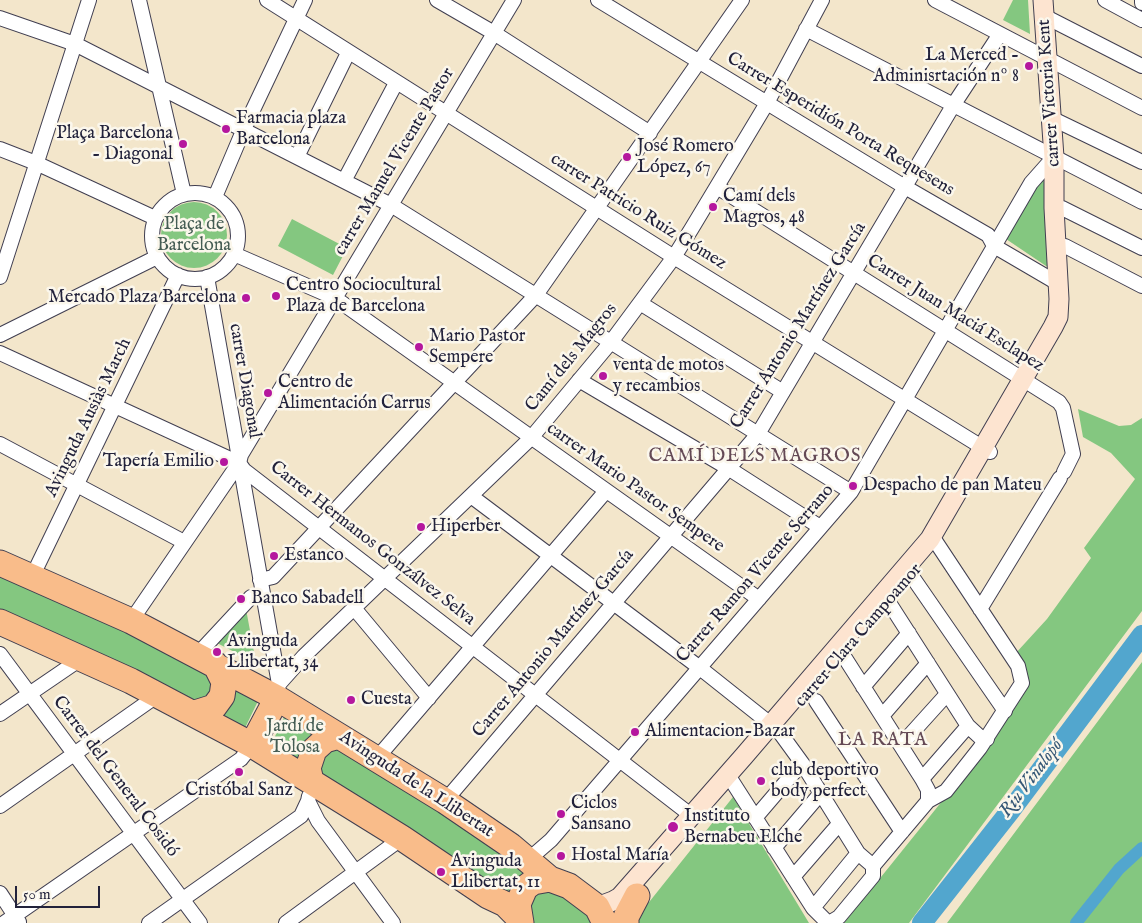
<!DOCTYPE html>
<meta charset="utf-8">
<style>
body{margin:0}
#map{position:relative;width:1142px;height:923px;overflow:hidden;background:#f3e6cb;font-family:"IM FELL English",serif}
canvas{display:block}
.scale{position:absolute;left:15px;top:886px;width:85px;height:22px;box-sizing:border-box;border:2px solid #22223b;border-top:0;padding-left:6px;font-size:15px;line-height:18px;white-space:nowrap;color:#22223b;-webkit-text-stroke:4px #fbf7ec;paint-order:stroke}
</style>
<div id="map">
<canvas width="1142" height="923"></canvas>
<div class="scale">50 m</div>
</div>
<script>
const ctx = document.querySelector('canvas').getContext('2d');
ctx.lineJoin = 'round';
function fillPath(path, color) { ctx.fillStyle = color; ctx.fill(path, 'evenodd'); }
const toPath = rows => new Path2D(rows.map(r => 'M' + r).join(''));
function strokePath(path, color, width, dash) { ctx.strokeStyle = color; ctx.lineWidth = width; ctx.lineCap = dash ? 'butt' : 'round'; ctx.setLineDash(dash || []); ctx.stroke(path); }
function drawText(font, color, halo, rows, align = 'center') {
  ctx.font = font + ' "IM FELL English",serif'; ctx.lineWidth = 5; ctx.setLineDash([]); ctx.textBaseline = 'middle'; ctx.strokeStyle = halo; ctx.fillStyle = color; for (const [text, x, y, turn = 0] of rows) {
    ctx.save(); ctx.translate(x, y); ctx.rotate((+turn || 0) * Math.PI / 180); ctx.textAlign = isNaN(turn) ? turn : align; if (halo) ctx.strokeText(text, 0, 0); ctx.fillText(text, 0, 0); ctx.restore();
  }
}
fillPath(toPath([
 [1013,0,1028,0,1030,34,1003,20],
 [1044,177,1052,270,1006,239,1034,187],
 '161 235a33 33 0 1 1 66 0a33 33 0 1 1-66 0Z',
 [292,219,347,248,333,275,278,246],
 [1078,409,1119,426,1131,425,1142,418,1142,611,909,923,844,923,984,749,1027,678,1015,654,1047,619,1091,558,1084,548,1135,479,1111,453,1083,437],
 [0,569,219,677,201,707,0,617],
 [246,609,256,663,215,642],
 [1142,662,1142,923,947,923,1057,776],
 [230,679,259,699,245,728,214,711],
 [287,711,326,734,306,765,269,749],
 [339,741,529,871,509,900,321,779,318,750],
 [733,797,809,923,636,923,634,921],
 [552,886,598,923,528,923,527,899]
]), '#84c780');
strokePath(toPath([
 [1076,923,1119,869,1142,848]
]), '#52a6ce', 12);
strokePath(toPath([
 [922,923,1011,810,1142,635]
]), '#52a6ce', 20);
const street = toPath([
 [139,0,184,194],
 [267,0,674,257,990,452],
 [437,0,494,33,650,133],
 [598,0,905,187,988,235,994,246,1059,284],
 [935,0,1142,108],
 [1105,0,1142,20],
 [1142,0,1142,3],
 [1044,16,1142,66],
 [0,18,75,44,391,205,851,492],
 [806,29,1142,202],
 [1051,118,1142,162],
 [0,149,36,163,155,218],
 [297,157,348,53],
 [344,181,396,83],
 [717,187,1059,402,1063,408,1073,454,1064,472],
 '152 236a43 43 0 1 1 86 0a43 43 0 1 1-86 0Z',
 [215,197,243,131,305,0],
 [1054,208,1062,208,1142,248],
 [1065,246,1142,286],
 [234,254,335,298,759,599],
 [0,277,89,0],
 [207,277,279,684,278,690],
 [640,303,783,392],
 [0,335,157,257],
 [0,353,239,463,244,470,692,816],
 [579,380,728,468,820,527],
 [0,444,184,542],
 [471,496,700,668,778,730,802,763,858,853,873,866],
 [911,575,1005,711],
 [32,577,178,275],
 [260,580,273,577,536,295,742,0],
 [882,596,888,601,968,726,981,738,987,739],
 [354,608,429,698],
 [980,609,1060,478],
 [131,621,239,463,241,455,514,0],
 [838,647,922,779,928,790,928,801],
 [0,654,200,923],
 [197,655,251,597],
 [279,684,304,656,531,438,611,342,674,257,692,228,767,103,822,0],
 [863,687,909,633],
 [816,701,902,832],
 [0,714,82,658],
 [882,716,928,663],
 [901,745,947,694],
 [377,758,606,491],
 [728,775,813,908,828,923],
 [922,779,968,726],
 [309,796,308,801,318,821,393,923],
 [445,801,758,434,954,104,1000,34],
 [0,806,158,695],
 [755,818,802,763],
 [774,848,821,793],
 [528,860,551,840,851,492,1031,183,1054,157],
 [793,877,839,824],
 [0,893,19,922],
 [813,908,858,853],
 [4,923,241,759,252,745],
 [149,923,301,816,308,801],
 [286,923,402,838],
 [829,923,839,917,873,876,873,866,928,801,946,791,980,748,1022,683,1018,666,932,536]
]);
const secondary = toPath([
 [597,907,613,901,620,897,744,756,930,539,1053,327,1058,317,1059,299,1054,208,1054,157,1043,0]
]);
const highway = toPath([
 [0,563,131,621,277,698,445,801,511,846,550,879],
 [0,622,131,681,252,745,402,838,488,896,505,904,519,918],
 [195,713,214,707,222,696,224,682,215,664],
 [252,745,277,698],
 [311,781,308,768,314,750,325,740,339,736],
 [521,923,518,904,525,888,533,882,550,879,569,886,597,907,605,923],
 [626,923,626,917,637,896]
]);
strokePath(street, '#413f51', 16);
strokePath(secondary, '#413f51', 21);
strokePath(highway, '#413f51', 27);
strokePath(street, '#fff', 14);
strokePath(secondary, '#fde4d0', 19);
strokePath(highway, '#f9bc8a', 25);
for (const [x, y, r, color] of [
 [1029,66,5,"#b5179e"],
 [226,129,5,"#b5179e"],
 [183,144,5,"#b5179e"],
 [627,157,5,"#b5179e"],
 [713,207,5,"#b5179e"],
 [276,296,5,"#b5179e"],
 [246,298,5,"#b5179e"],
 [419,347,5,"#b5179e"],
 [603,376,5,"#b5179e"],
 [268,393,5,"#b5179e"],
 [224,462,5,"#b5179e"],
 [853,486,5,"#b5179e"],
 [421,527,5,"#b5179e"],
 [274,556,5,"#b5179e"],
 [241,599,5,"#b5179e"],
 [217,652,5,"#b5179e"],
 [351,700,5,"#b5179e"],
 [635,732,5,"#b5179e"],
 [239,772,5,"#b5179e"],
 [761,781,5,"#b5179e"],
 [561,814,5,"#b5179e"],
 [673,827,6,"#b5179e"],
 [561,856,5,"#b5179e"],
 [441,872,5,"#b5179e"]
]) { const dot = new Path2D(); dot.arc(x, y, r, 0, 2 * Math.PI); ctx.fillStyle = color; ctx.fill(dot); strokePath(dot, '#fbf7ec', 2); }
drawText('18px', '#22223b', '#fbf7ec', [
 ["La Merced -",1019,56,"right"],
 ["Adminisrtación nº 8",1019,77,"right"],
 ["Farmacia plaza",236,119],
 ["Barcelona",236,140],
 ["Plaça Barcelona",173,134,"right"],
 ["- Diagonal",173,155,"right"],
 ["José Romero",637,147],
 ["López, 67",637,168],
 ["Camí dels",723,197],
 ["Magros, 48",723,218],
 ["Centro Sociocultural",286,286],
 ["Plaza de Barcelona",286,307],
 ["Mercado Plaza Barcelona",236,298,"right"],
 ["Mario Pastor",429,337],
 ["Sempere",429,358],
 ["venta de motos",613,366],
 ["y recambios",613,387],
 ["Centro de",278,383],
 ["Alimentación Carrus",278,404],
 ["Tapería Emilio",214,462,"right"],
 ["Despacho de pan Mateu",863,486],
 ["Hiperber",431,527],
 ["Estanco",284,556],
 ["Banco Sabadell",251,599],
 ["Avinguda",227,642],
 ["Llibertat, 34",227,663],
 ["Cuesta",361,700],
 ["Alimentacion-Bazar",645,732],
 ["club deportivo",771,771],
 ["body perfect",771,792],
 ["Cristóbal Sanz",239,791,"center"],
 ["Ciclos",571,804],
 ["Sansano",571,825],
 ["Instituto",684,817],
 ["Bernabeu Elche",684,838],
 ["Hostal María",571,856],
 ["Avinguda",451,862],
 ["Llibertat, 11",451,883]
], 'left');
drawText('18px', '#22223b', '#fbf7ec', [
 ["carrer Victoria Kent",1050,93,-94],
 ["Carrer Esperidión Porta Requesens",840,125,31],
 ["carrer Manuel Vicente Pastor",395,162,-59],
 ["carrer Patricio Ruiz Gómez",638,212,32],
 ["Carrer Juan Maciá Esclapez",955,314,32],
 ["Carrer Antonio Martínez García",799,326,-58],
 ["Camí dels Magros",572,358,-51],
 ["carrer Diagonal",244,381,80],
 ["Avinguda Ausiàs March",89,418,-64],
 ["carrer Mario Pastor Sempere",635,488,35],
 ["Carrer Hermanos Gonzálvez Selva",372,544,38],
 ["Carrer Ramon Vicente Serrano",756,574,-49],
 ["carrer Clara Campoamor",859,636,-49],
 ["Carrer Antonio Martínez García",554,644,-50],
 ["Carrer del General Cosidó",115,777,53],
 ["Avinguda de la Llibertat",416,785,33]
]);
drawText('18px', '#445c53', '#fbf7ec', [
 ["Plaça de",194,225],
 ["Barcelona",194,246],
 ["Jardí de",295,727],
 ["Tolosa",295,748]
]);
ctx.letterSpacing = '1px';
drawText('19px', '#644955', '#fbf7ec', [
 ["CAMÍ DELS MAGROS",755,457],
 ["LA RATA",883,741]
]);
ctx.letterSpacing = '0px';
drawText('italic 19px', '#355776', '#fbf7ec', [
 ["Riu Vinalopó",1032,779,-53]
]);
</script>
